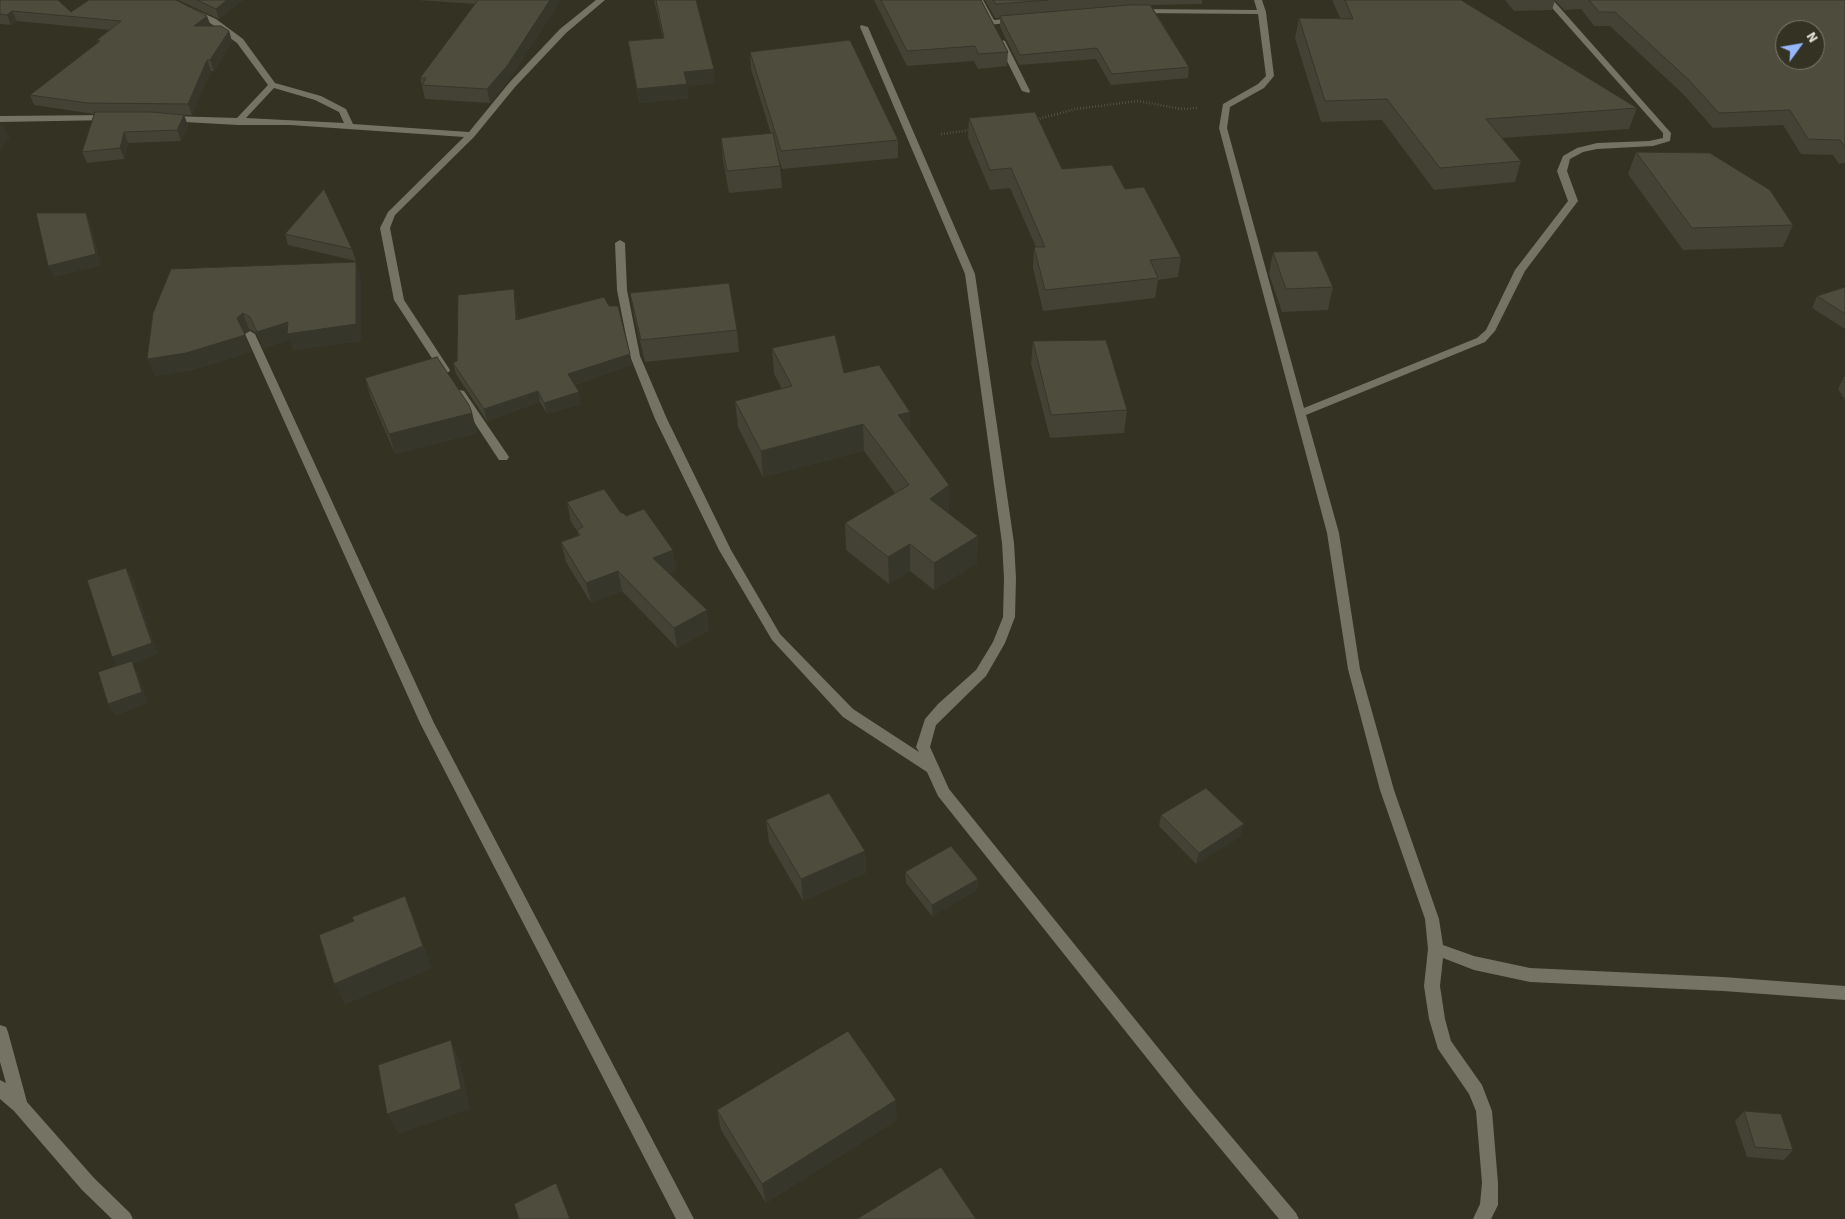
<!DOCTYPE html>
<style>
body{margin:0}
#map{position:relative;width:1845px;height:1219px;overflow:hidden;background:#333223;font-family:"Source Sans 3",sans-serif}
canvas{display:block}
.north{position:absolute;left:1775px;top:20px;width:50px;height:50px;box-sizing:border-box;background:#333223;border:1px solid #7b7a6e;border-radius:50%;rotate:58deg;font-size:14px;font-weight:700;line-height:20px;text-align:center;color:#e8e7de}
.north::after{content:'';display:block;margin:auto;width:18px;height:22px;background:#94b7fd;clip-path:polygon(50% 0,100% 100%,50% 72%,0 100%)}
</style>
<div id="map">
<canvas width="1845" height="1219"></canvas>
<div class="north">N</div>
</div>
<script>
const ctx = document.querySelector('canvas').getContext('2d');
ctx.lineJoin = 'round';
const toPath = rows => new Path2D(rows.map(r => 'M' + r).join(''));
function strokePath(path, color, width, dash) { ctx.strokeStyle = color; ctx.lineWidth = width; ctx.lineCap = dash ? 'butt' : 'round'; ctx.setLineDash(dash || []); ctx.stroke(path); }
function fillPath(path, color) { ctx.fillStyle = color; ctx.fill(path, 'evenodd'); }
strokePath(toPath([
 [1034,120,1076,109,1138,101,1182,109,1198,108],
 [941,134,972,130]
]), '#6d6c5f', 2.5, [0.5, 2.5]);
fillPath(toPath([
 [164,0,174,0,216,19,243,39,275,83,321,96,346,109,353,124,469,132,509,83,560,29,596,0,605,0,566,33,515,87,474,137,395,215,390,228,404,300,450,370,449,372,441,372,394,300,380,228,388,212,464,137,290,125,238,125,166,121,165,119,169,116,237,118,268,85,237,43,210,23,164,0],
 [274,88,315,100,339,112,344,123,246,118,274,88],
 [975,0,983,0,994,20,1015,18,1019,20,1015,22,989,25,975,0],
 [1254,0,1262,0,1266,12,1274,76,1264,88,1230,107,1227,128,1304,408,1477,338,1486,330,1515,270,1568,201,1557,171,1563,156,1577,148,1597,143,1649,141,1663,138,1663,133,1545,0,1553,0,1671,133,1670,141,1653,146,1597,149,1583,152,1570,159,1567,171,1578,201,1525,271,1495,331,1485,342,1306,415,1339,533,1360,669,1394,790,1439,919,1443,945,1474,956,1530,968,1723,977,1845,986,1845,1000,1723,991,1530,982,1474,970,1443,958,1440,986,1445,1019,1451,1041,1482,1085,1492,1111,1498,1183,1498,1205,1491,1219,1473,1219,1480,1204,1482,1183,1476,1111,1469,1094,1438,1049,1429,1019,1424,986,1428,949,1425,919,1380,790,1348,669,1327,533,1219,128,1223,104,1258,84,1266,76,1258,14,1137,13,1133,11,1137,9,1257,10,1254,0],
 [861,25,868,27,975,274,1014,543,1016,578,1015,617,1005,643,986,676,936,725,930,747,949,789,1197,1096,1296,1213,1299,1219,1279,1219,1185,1106,938,796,927,772,843,717,772,640,719,550,655,419,630,356,617,290,615,243,620,240,625,243,627,290,640,356,667,419,731,550,780,634,853,709,919,752,916,747,925,719,938,704,976,670,993,642,1003,617,1004,578,1002,543,965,274,860,27,861,25],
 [998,39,1005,41,1030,91,1029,93,1022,91,997,41,998,39],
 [109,115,113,118,112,120,0,122,0,116,109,115],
 [250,331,255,334,434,723,694,1219,676,1219,420,723,245,334,250,331],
 [460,390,464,391,507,454,509,457,507,460,499,460,455,393,460,390],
 [0,1025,6,1027,8,1032,27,1102,94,1178,130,1213,133,1219,112,1219,82,1190,14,1111,0,1099,0,1080,6,1083,0,1062,0,1025]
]), '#757363');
fillPath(toPath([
 [0,0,71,12,211,26,229,31,232,42,214,71,211,71,192,115,184,115,188,126,181,141,128,143,124,159,87,163,82,152,94,114,34,105,30,95,98,43,97,40,110,30,17,21,11,25,0,24],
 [178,0,243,0,219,19],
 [417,0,561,0,509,80,490,103,425,99,420,78,475,4],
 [654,0,696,0,715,83,687,86,689,98,639,103,628,41,663,38],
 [874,0,981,0,1008,52,1007,66,978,69,974,61,907,66],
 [985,0,1202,0,1202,4,1151,5,1189,67,1188,78,1111,85,1096,59,1019,65,1000,27,1000,18,995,18],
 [1332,0,1461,0,1637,108,1629,129,1502,138,1521,161,1515,182,1434,190,1382,120,1321,122,1295,38,1299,18,1340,18],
 [1505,0,1555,0,1552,10,1514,11],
 [1555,0,1845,0,1845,163,1839,164,1833,155,1801,154,1783,125,1713,128,1683,94,1610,26,1594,26,1581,9,1564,10],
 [750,52,898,140,898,158,782,169,777,153,780,166,782,188,729,193,723,160,721,138,771,134,751,69],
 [969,118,1062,169,1125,189,1181,257,1178,277,1158,280,1155,298,1043,311,1033,268,1034,247,1036,247,1010,188,990,190,968,138],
 [1636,152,1793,225,1783,247,1683,250,1628,174],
 [285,234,352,249,356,261,288,245],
 [1273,252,1333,287,1328,310,1282,312,1269,274],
 [361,278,361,341,293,350,290,340,264,348,257,333,249,329,244,334,251,352,193,370,154,376,153,313],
 [1845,287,1845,329,1812,308,1817,296],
 [630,293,737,330,739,352,645,362,634,316],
 [516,300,518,320,630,354,632,365,574,385,581,404,547,414,540,402,487,421,456,374,453,363,457,361],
 [1033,341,1127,410,1124,433,1050,438,1031,364],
 [772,348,844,373,910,432,949,485,949,512,948,513,977,563,934,590,910,571,889,584,846,550,845,523,895,493,864,451,763,477,738,427,735,401,782,389,774,374],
 [1844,377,1845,377,1845,400,1838,389],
 [365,378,472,413,477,433,395,454,371,398],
 [567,502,621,513,626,516,676,570,669,573,709,630,677,648,622,591,591,603,566,562,561,542,578,536,577,531,571,522],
 [1161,815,1241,836,1196,864,1159,826],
 [766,820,865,851,866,873,803,901,769,842],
 [905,872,978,879,977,890,932,916,906,883],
 [717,1110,897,1120,766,1203,721,1130],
 [1744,1111,1793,1150,1784,1160,1747,1157,1735,1121]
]), '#434234');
fillPath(toPath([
 [227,0,243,0,219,19,216,9],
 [550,0,561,0,509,80,490,103,487,89],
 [12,11,17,21,11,25,7,15],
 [207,16,211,26,194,26],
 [229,31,232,42,214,71,210,60],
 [207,60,211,71,192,115,188,104],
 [714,69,715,83,687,86,689,98,639,103,637,89,684,72],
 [184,115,188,126,181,141,177,130],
 [3,123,10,138,0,150,0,126],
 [124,132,128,143,124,159,120,148],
 [86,213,91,224,101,266,54,277,48,266],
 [356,262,361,278,361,341,293,350,290,340,264,348,257,332],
 [514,289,516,300,519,332,516,320],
 [243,313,249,329,243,335,237,318],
 [245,335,251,352,193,370,154,376,147,359],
 [630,354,632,365,570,386,568,374],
 [538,391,540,402,487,421,484,409],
 [579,392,581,404,547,414,544,403],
 [910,412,910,439,898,415],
 [472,413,477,433,395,454,389,434],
 [863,424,864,451,763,477,761,451],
 [949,485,949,512,929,526,930,499],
 [978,536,977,563,934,590,934,563],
 [910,544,910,571,889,584,888,557],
 [673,550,676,570,657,577,653,558],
 [126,568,133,579,158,654,133,664,138,673,148,703,115,716,108,704,118,669,112,657],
 [618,571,622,591,591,603,586,583],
 [707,610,709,630,677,648,674,628],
 [1244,824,1241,836,1196,864,1199,853],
 [865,851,866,873,803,901,801,879],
 [978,879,977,890,932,916,932,905],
 [405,896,414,917,432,968,345,1005,334,984],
 [451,1040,460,1061,470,1109,398,1134,387,1114],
 [896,1100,897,1120,766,1203,762,1184]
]), '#37362b');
const building = toPath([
 [0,0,58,0,71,12,89,0,176,0,207,16,194,26,221,26,229,31,210,60,207,60,188,104,88,103,30,95,100,41,97,40,121,21,12,11,7,15,0,14,0,0],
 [197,0,227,0,216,9,197,0],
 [478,0,550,0,507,66,487,89,422,85,426,78,420,78,478,0],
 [656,0,696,0,714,69,684,72,687,84,637,89,628,41,664,38,656,0],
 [881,0,981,0,1008,52,978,54,975,46,907,51,881,0],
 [993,0,1048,0,996,4,993,0],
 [1345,0,1461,0,1637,108,1486,119,1521,161,1440,168,1387,99,1325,101,1299,18,1353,19,1345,0],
 [1589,0,1845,0,1845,147,1840,140,1808,139,1790,110,1719,113,1689,80,1615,12,1599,12,1589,0],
 [1785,30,1815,30,1815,60,1785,60,1785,30],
 [1129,5,1150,5,1189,67,1112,74,1097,48,1020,55,1000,16,1129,5],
 [850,40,898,140,781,151,750,52,850,40],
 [95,112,150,112,184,115,177,130,124,132,120,148,82,152,95,112],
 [1035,112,1062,169,1112,165,1125,189,1144,187,1181,257,1150,260,1158,278,1045,290,1034,247,1045,247,1011,168,990,170,969,118,1035,112],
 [773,133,780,166,727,171,721,138,773,133],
 [1636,152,1710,153,1770,190,1793,225,1692,228,1636,152],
 [324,189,352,249,285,234,324,189],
 [36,213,86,213,96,254,48,266,36,213],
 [1317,251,1333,287,1286,289,1273,252,1317,251],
 [356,262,356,324,287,334,288,322,257,332,250,317,243,313,237,318,245,335,186,353,147,359,153,313,171,269,356,262],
 [729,283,737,330,641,340,630,293,729,283],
 [1845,287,1845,314,1817,296,1845,287],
 [514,289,516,320,604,297,609,306,618,306,630,354,568,374,579,392,544,403,538,391,484,409,453,363,457,361,458,295,514,289],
 [835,335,844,373,879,365,910,412,898,415,949,485,930,499,978,536,934,563,910,544,888,557,845,523,909,485,863,424,761,451,735,401,792,386,772,348,835,335],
 [1106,340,1127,410,1051,415,1033,341,1106,340],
 [437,357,469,405,472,413,389,434,365,378,437,357],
 [604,489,621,513,623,513,626,516,644,509,673,550,653,558,707,610,674,628,618,571,586,583,561,542,580,535,577,530,583,527,567,502,604,489],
 [126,568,152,643,112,657,87,580,126,568],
 [132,661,142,692,108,704,98,672,132,661],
 [1206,788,1244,824,1199,853,1161,815,1206,788],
 [829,793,865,851,801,879,766,820,829,793],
 [951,846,978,879,932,905,905,872,951,846],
 [405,896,423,946,334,984,319,935,354,921,352,917,405,896],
 [848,1031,896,1100,762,1184,717,1110,848,1031],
 [451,1040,461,1089,387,1114,378,1065,451,1040],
 [1744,1111,1781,1114,1793,1150,1755,1147,1744,1111],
 [941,1167,976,1219,857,1219,941,1167],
 [556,1183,570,1219,519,1219,514,1204,556,1183]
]);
fillPath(building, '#4e4d3d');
strokePath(building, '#37362b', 1);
</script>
